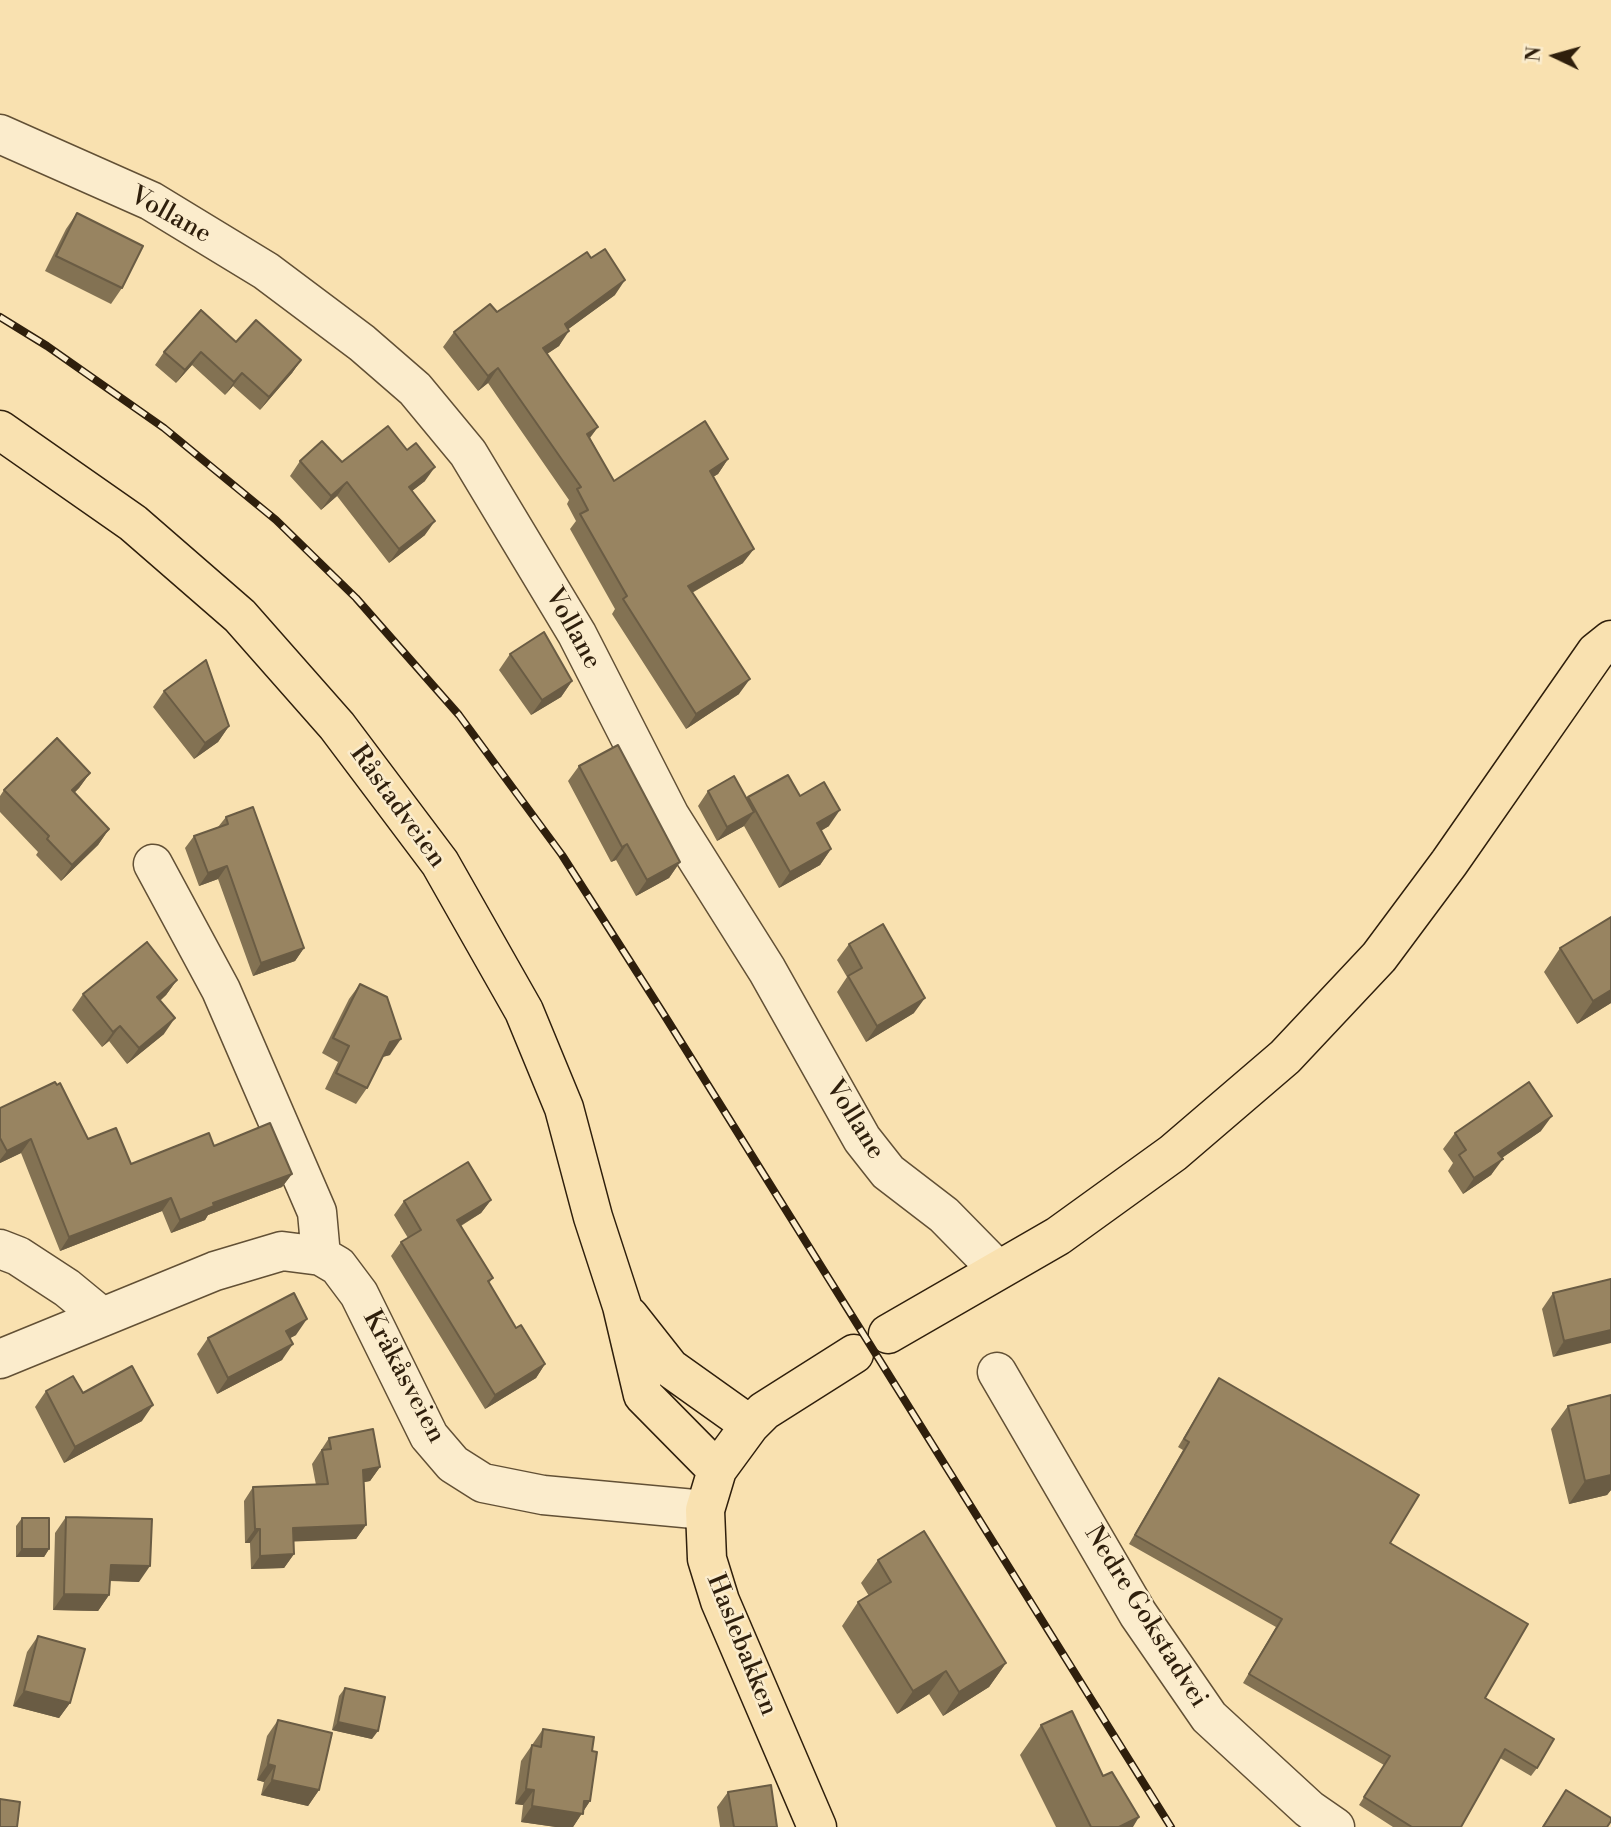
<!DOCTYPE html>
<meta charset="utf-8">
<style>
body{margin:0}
#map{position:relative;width:1611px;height:1827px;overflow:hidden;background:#f9e1b0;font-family:"Libre Bodoni",serif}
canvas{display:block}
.north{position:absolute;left:1520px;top:21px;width:70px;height:70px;-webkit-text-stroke:5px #fbeccc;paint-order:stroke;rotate:275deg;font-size:19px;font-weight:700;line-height:28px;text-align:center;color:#2f1f0c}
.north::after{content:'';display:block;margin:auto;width:24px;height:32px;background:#2f1f0c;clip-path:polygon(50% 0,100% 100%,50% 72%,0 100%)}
</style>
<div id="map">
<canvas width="1611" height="1827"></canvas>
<div class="north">N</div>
</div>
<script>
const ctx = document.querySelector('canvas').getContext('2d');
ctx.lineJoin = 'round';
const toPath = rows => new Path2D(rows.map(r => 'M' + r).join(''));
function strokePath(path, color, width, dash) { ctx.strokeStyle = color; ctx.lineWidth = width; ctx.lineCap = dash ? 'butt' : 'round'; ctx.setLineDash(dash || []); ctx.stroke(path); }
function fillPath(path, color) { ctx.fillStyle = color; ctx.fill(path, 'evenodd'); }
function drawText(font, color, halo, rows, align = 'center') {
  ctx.font = font + ' "Libre Bodoni",serif'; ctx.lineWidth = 5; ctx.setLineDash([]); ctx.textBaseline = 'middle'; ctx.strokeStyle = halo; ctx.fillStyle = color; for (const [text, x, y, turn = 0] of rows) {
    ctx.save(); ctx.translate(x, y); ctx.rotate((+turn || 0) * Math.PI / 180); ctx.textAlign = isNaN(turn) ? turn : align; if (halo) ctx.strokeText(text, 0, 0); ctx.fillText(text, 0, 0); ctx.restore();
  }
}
const minor = toPath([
 [0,134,151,201,266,271,362,343,415,389,468,453,577,634,670,816,767,970,862,1139,888,1172,944,1215,998,1270],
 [153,864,221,990,317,1212,321,1256],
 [0,1249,18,1256,67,1288,101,1316],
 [0,1359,215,1271,282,1251,321,1256,338,1266,359,1294,429,1436,453,1464,483,1483,543,1495,705,1510],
 [997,1372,1138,1614,1209,1717,1309,1809,1335,1827]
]);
const major = toPath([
 [0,430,133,523,240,616,337,726,440,863,524,1011,564,1108,593,1217,622,1306,643,1395,717,1470],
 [629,1316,670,1368,750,1425],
 [888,1334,1058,1236,1173,1153,1285,1057,1379,957,1449,863,1596,652,1611,640],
 [817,1827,720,1601,707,1559,705,1510,717,1470,750,1425,764,1411,854,1354]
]);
strokePath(minor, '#625035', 41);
strokePath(major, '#2f1f0c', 41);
strokePath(minor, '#fbeccc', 38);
strokePath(major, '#f9e1b0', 38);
const rail = toPath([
 [0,317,47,346,164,428,276,520,356,598,459,715,562,855,663,1013,1171,1827]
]);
strokePath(rail, '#2f1f0c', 8);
strokePath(rail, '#fbeccc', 5, [16]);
fillPath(toPath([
 [77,213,122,288,111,304,45,271,66,229],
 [615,295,568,329,559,346,547,354,598,427,590,438,614,481,728,459,718,474,713,477,743,563,692,593,739,694,686,729,612,614,615,609,570,529,576,521,567,504,569,500,488,383,478,391,443,347,454,332],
 [236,342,301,360,292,373,260,410,233,386,225,395,192,365,176,383,155,365,164,352],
 [300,461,342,462,425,481,412,491,425,535,389,563,337,496,321,510,290,476],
 [510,654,572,681,561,697,531,715,499,670],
 [164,691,229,726,218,742,194,759,153,707],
 [579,766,680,862,669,878,636,896,616,860,611,862,568,781],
 [90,773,79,788,74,793,109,829,98,845,61,881,36,855,38,852,0,812,0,796,4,790],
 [708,791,747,799,748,797,800,796,829,826,821,831,831,849,820,865,779,888,744,826,717,841,698,806],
 [226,817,304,948,295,961,253,976,218,879,199,886,185,848,194,836,218,827],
 [1611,917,1611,1003,1577,1024,1544,972,1560,948],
 [849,944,914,1013,866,1042,837,992,847,977,837,960],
 [177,980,166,995,160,1001,164,1034,127,1064,109,1041,102,1047,72,1010,83,994],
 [360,984,390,1055,382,1057,367,1088,356,1104,325,1089,338,1062,322,1053,349,999],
 [0,1108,88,1139,131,1164,292,1174,282,1187,208,1215,205,1220,171,1233,162,1211,60,1251,21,1153,0,1163],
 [1541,1131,1502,1158,1491,1175,1463,1194,1448,1171,1453,1163,1443,1149,1455,1133],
 [491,1200,481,1213,461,1226,493,1278,489,1283,516,1328,545,1364,536,1378,485,1409,391,1256,401,1242,408,1238,394,1215,404,1201],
 [1611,1279,1553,1357,1542,1309,1553,1293],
 [296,1335,290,1338,282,1360,217,1394,197,1354,208,1338],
 [1219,1378,1390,1543,1485,1698,1537,1768,1531,1776,1500,1758,1461,1827,1393,1827,1359,1805,1384,1765,1243,1683,1276,1627,1129,1544,1183,1450,1178,1447],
 [46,1391,83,1393,142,1421,64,1463,35,1407],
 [1611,1395,1611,1490,1607,1495,1569,1504,1551,1429,1568,1406],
 [329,1438,380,1467,370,1481,364,1482,366,1525,356,1539,293,1541,294,1554,284,1568,251,1569,250,1543,245,1543,244,1501,253,1487,316,1485,312,1464],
 [66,1517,139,1582,110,1581,109,1595,98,1611,53,1610,55,1533],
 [22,1518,49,1549,44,1557,16,1557,16,1526],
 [878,1560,1006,1663,989,1687,943,1716,929,1694,897,1714,842,1626,858,1602,869,1596,861,1583],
 [38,1636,70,1703,59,1718,13,1706,27,1652],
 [345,1688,372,1739,332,1730,339,1696],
 [278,1720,319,1790,308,1806,261,1795,264,1782,257,1780,267,1736],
 [1041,1725,1103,1776,1133,1827,1056,1827,1020,1755],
 [543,1729,592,1751,590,1801,573,1827,556,1827,521,1822,523,1805,515,1804,521,1761],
 [1566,1790,1607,1827,1542,1827],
 [728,1792,777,1827,720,1827,717,1807]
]), '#837253');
fillPath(toPath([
 [625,280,615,295,555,339,565,324],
 [569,331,559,346,533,363,543,348],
 [201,352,192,365,176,383,185,370],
 [301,360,292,373,260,410,269,397],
 [498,368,488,383,478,391,488,376],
 [242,373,233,386,225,395,234,382],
 [598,427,587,441,587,434],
 [728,459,718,474,699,485,710,471],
 [435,467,425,481,399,501,409,487],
 [347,482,337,496,321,510,331,496],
 [435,521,425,535,389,563,399,549],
 [754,549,743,563,677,601,688,586],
 [750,679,739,694,686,729,696,714],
 [572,681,561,697,531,715,542,700],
 [229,726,218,742,194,759,205,743],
 [90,773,79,788,61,806,72,790],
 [840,810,829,826,806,839,817,823],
 [754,812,744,826,717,841,727,827],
 [109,829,98,845,61,881,72,865],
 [627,844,616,860,611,862,622,847],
 [831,849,820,865,779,888,790,872],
 [680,862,669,878,636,896,647,880],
 [227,866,218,879,199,886,208,873],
 [304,948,295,961,253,976,261,963],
 [177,980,166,995,146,1012,157,997],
 [1611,990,1611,1003,1577,1024,1593,1001],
 [925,998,914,1013,866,1042,877,1026],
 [175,1018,164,1034,127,1064,139,1048],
 [120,1026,109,1041,102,1047,113,1032],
 [401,1039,390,1055,379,1058,390,1042],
 [1552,1116,1541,1131,1487,1168,1498,1153],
 [31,1139,21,1153,0,1163,0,1160,7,1151],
 [1503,1159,1491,1175,1463,1194,1474,1178],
 [292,1174,282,1187,208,1215,205,1220,171,1233,180,1220,213,1203],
 [171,1198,162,1211,60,1251,69,1237],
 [491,1200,481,1213,448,1233,457,1220],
 [307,1319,296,1335,275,1346,286,1331],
 [1611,1330,1611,1343,1553,1357,1564,1341],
 [293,1344,282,1360,217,1394,228,1378],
 [545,1364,536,1378,485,1409,495,1395],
 [153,1405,142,1421,64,1463,75,1447],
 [380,1467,370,1481,354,1484,363,1470],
 [1611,1475,1611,1490,1607,1495,1569,1504,1585,1481],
 [366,1525,356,1539,283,1542,293,1528],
 [255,1529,260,1529,250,1543,245,1543],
 [22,1549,49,1549,44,1557,16,1557],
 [294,1554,284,1568,251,1569,260,1556],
 [111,1565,150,1566,139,1582,100,1580],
 [64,1594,109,1595,98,1611,53,1610],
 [1006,1663,989,1687,943,1716,959,1692],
 [946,1671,929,1694,897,1714,913,1691],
 [24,1691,70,1703,59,1718,13,1706],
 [338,1722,378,1731,372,1739,332,1730],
 [268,1764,275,1766,264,1782,257,1780],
 [272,1780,319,1790,308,1806,261,1795],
 [526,1789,534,1790,523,1805,515,1804],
 [584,1801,590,1801,573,1827,556,1827,521,1822,532,1806],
 [1139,1817,1133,1827,1119,1827]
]), '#6a5c44');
const building = toPath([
 [77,213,143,246,122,288,56,256,77,213],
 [605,249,625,280,565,324,569,331,543,348,598,427,587,434,614,481,705,421,728,459,710,471,754,549,688,586,750,679,696,714,623,599,627,596,580,514,588,510,577,489,581,487,498,368,488,376,454,332,490,304,497,312,587,252,591,258,605,249],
 [201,310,236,342,256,320,301,360,269,397,242,373,234,382,201,352,185,370,164,352,201,310],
 [388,426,407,450,416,443,435,467,409,487,435,521,399,549,347,482,331,496,300,461,322,441,342,462,388,426],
 [544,632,572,681,542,700,510,654,544,632],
 [206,660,229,726,205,743,164,691,206,660],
 [57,738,90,773,72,790,109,829,72,865,47,839,49,836,4,790,57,738],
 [618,745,680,862,647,880,627,844,622,847,579,766,618,745],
 [788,775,800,796,824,782,840,810,817,823,831,849,790,872,748,797,788,775],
 [734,776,754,812,727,827,708,791,734,776],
 [253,807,304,948,261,963,227,866,208,873,194,836,228,824,226,817,253,807],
 [1611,917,1611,990,1593,1001,1560,948,1611,917],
 [883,924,925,998,877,1026,848,976,862,968,849,944,883,924],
 [147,942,177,980,157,997,175,1018,139,1048,120,1026,113,1032,83,994,147,942],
 [360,984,387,997,401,1039,390,1042,367,1088,336,1073,349,1046,333,1038,360,984],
 [55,1082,57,1085,60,1083,88,1139,116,1128,131,1164,209,1133,214,1146,270,1123,292,1174,213,1203,214,1206,180,1220,171,1198,69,1237,31,1139,7,1151,0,1138,0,1108,55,1082],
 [1529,1082,1552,1116,1498,1153,1503,1159,1474,1178,1459,1155,1466,1150,1455,1133,1529,1082],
 [468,1162,491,1200,457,1220,493,1278,488,1281,516,1328,521,1325,545,1364,495,1395,401,1242,421,1230,404,1201,468,1162],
 [1611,1279,1611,1330,1564,1341,1553,1293,1611,1279],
 [294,1293,307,1319,286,1331,293,1344,228,1378,208,1338,294,1293],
 [132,1366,153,1405,75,1447,46,1391,73,1376,83,1393,132,1366],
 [1219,1378,1419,1495,1390,1543,1528,1624,1485,1698,1554,1739,1537,1768,1505,1749,1461,1827,1412,1827,1364,1797,1390,1756,1249,1674,1282,1619,1135,1535,1189,1442,1184,1439,1219,1378],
 [1611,1395,1611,1475,1585,1481,1568,1406,1611,1395],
 [373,1429,380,1467,363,1470,366,1525,293,1528,294,1554,260,1556,260,1529,255,1529,253,1487,328,1484,322,1450,331,1449,329,1438,373,1429],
 [66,1517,152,1519,150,1566,111,1565,109,1595,64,1594,66,1517],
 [22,1518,49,1518,49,1549,22,1549,22,1518],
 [924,1531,1006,1663,959,1692,946,1671,913,1691,858,1602,891,1582,878,1560,924,1531],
 [38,1636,85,1649,70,1703,24,1691,38,1636],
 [345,1688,385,1697,378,1731,338,1722,345,1688],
 [1072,1711,1103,1776,1112,1772,1139,1817,1119,1827,1091,1827,1041,1725,1072,1711],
 [278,1720,332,1733,319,1790,272,1780,275,1766,268,1764,278,1720],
 [543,1729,594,1737,592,1751,597,1752,590,1801,584,1801,583,1814,532,1806,534,1790,526,1789,532,1745,541,1747,543,1729],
 [771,1785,777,1827,734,1827,728,1792,771,1785],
 [1566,1790,1611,1818,1611,1821,1607,1827,1543,1827,1566,1790],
 [0,1799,20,1802,17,1827,0,1827,0,1799]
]);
fillPath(building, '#988461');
strokePath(building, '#6a5c44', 2);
drawText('26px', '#2f1f0c', '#fbeccc', [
 ["Vollane",170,216,29],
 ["Vollane",572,629,61],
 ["Råstadveien",397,807,54],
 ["Vollane",854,1120,58],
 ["Kråkåsveien",403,1377,62],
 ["Nedre Gokstadvei",1145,1617,58],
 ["Haslebakken",741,1645,68]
]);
</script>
